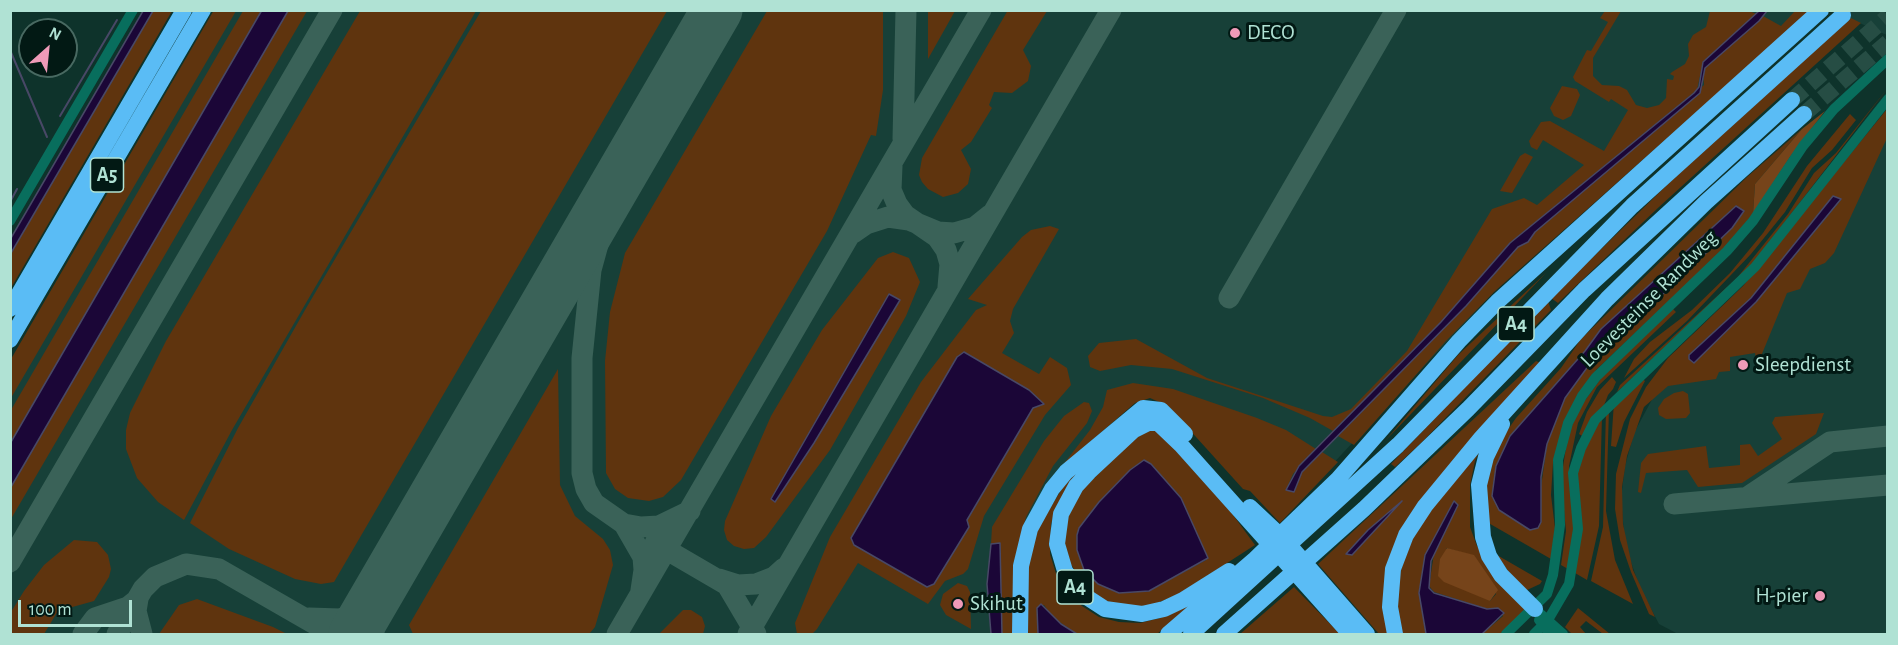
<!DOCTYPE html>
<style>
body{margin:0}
#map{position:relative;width:1898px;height:645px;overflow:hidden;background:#0e332b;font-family:"Alegreya Sans",sans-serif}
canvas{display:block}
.frame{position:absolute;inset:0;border:12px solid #b0e2d4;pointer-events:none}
.north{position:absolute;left:18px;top:18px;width:60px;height:60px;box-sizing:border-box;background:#021914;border:2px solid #486961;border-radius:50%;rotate:27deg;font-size:16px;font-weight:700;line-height:24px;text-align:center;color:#b0e2d4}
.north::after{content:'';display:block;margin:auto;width:21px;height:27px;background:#ef9ab8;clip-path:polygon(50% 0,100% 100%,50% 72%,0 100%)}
.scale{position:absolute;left:18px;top:600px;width:114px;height:27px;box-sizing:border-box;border:3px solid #b0e2d4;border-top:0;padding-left:8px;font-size:18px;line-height:21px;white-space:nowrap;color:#b0e2d4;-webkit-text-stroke:4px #021914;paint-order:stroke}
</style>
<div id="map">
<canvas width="1898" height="645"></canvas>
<div class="frame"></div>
<div class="north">N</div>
<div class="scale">100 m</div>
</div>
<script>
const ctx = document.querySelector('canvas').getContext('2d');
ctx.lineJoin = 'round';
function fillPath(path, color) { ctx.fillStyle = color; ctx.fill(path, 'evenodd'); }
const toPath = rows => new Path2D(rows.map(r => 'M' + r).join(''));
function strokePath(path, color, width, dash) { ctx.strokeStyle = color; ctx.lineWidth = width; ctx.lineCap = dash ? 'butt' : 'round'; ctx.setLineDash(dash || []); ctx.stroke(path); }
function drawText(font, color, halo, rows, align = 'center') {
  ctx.font = font + ' "Alegreya Sans",sans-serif'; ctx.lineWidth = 6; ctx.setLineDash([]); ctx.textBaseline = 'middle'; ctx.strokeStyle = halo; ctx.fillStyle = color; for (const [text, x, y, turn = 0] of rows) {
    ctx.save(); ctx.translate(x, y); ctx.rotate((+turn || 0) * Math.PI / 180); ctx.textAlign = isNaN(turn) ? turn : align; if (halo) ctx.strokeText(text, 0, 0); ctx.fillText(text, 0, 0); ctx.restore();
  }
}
fillPath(toPath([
 [234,11,1805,11,1517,267,1283,517,1164,399,1148,396,1133,403,1045,490,1016,634,11,634,11,395],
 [1833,11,1887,11,1887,35,1873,29],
 [1887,123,1887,634,1678,634,1659,624,1640,588,1625,545,1621,498,1625,466,1634,433,1656,392]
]), '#174038');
fillPath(toPath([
 [214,10,236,11,11,398,11,359],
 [1008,10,1047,11,1023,50,1031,66,1028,81,1012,93,994,92,989,105,992,108,971,142,961,150,971,169,968,184,958,193,943,197,928,189,922,182,919,175,922,158],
 [153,11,172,11,11,288,11,253],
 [243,11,262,11,11,442,11,410],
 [288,11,307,11,11,519,11,487],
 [360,11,476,11,232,430,184,520,158,502,137,478,126,449,126,430,130,413,166,341],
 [481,11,667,11,334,582,321,584,295,579,229,549,190,523,238,428,305,310],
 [767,11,883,11,883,90,876,136,871,135,827,231,681,480,663,497,649,501,628,498,615,489,606,473,605,361,610,312,625,253],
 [928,11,955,11,928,59],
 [1605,11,1621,11,1593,58,1593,76,1602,85,1619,86,1627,90,1636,105,1647,108,1659,105,1666,98,1667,79,1673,80,1674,76,1670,74,1672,72,1685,64,1689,56,1688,44,1693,35,1706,27,1710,11,1749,11,1757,14,1703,62,1697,90,1510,243,1441,322,1333,431,1310,418,1263,398,1172,369,1131,365,1100,371,1090,367,1088,356,1099,343,1136,339,1207,378,1323,416,1332,417,1351,409,1407,351,1492,209,1524,198,1537,205,1584,165,1543,140,1537,150,1531,147,1529,141,1541,122,1550,121,1604,151,1628,110,1611,99,1609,102,1575,81,1573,77,1587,50,1591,51,1608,22,1600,18],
 [1795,11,1810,11,1494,292,1445,342,1354,445,1338,436,1466,306,1518,247,1528,242,1535,232,1704,85,1703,74,1705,68,1763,16,1781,26],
 [1851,18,1861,23,1659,207,1558,303,1551,298,1667,185],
 [1562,86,1577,89,1580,95,1571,116,1563,120,1554,116,1550,108],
 [1887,89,1751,266,1617,392,1620,385,1737,278,1788,214,1814,173,1836,153],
 [1887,109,1887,138,1834,253,1825,263,1810,269,1800,289,1787,293,1757,366,1755,353,1730,357,1730,371,1719,372,1716,379,1668,386,1644,407,1627,456,1622,487,1623,524,1633,570,1655,617,1649,614,1631,572,1620,540,1615,509,1616,474,1630,419,1646,387,1668,358,1743,286],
 [1833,196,1841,200,1756,302,1689,356,1751,298],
 [1850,114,1856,120,1832,150,1812,168,1785,212,1751,254,1687,321,1624,378,1634,359,1650,342,1692,310,1730,273,1763,233,1807,166],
 [1802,129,1755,184,1753,214,1724,249,1596,370,1553,463,1551,495,1555,528,1551,559,1485,521,1483,506,1489,466,1504,435,1516,418,1561,368,1581,339,1747,177],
 [1736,206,1744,211,1732,228,1589,365,1565,398,1547,444,1540,494,1494,481,1496,466,1510,436,1585,351,1601,329],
 [1525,153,1533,157,1512,193,1500,191,1520,156],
 [1050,226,1059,229,1013,309,1010,321,1014,333,1002,353,1039,374,1050,357,1067,368,1071,385,1045,415,984,516,968,569,963,574,945,581,928,604,858,563,817,629,812,634,797,634,795,623,830,537,921,382,976,310,987,305,968,299,1022,237,1031,230],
 [964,353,1029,390,1043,404,1033,408,967,521],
 [893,252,909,258,920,282,906,316,830,450,766,537,754,548,744,549,734,546,727,540,724,530,725,521,771,416,822,330,878,258],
 [890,294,900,301,774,501,771,499],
 [1546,273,1482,340,1385,441,1458,355],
 [1548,301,1551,310,1421,443,1395,467,1391,464],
 [1673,309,1676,312,1597,387,1578,423,1569,466,1574,531,1568,569,1561,565,1566,531,1561,480,1568,434,1580,407,1602,377],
 [1536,361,1541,363,1404,527,1391,634,1379,634,1318,564],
 [558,369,560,485,575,516,603,539,610,550,613,565,595,627,589,634,413,634,409,625],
 [1612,377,1616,382,1613,389,1608,395,1603,408,1584,437,1579,434,1587,412,1600,390],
 [1640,377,1645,381,1624,422,1616,447,1611,446,1614,402],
 [1133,383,1173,389,1257,418,1286,430,1316,449,1293,474,1286,490,1294,492,1302,472,1322,452,1338,462,1280,523,1250,491,1243,489,1168,406,1150,398,1135,403,1062,466,1090,430,1103,407,1107,390],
 [1683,391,1688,394,1690,413,1686,418,1666,419,1659,415,1658,408,1664,399,1674,393],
 [1084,402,1089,403,1092,411,1087,423,1053,466,1026,517,1013,566,1014,634,1002,634,1000,543,991,544,992,527,1044,441,1064,416],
 [1609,409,1606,511,1615,560,1633,604,1591,581,1603,527,1606,410],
 [1824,413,1816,434,1742,483,1698,487,1687,470,1646,473,1641,493,1638,492,1641,463,1648,454,1706,446,1709,468,1740,465,1740,445,1750,444,1758,456,1782,439,1772,423,1775,417],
 [1602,416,1599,526,1587,580,1575,573,1578,470,1581,454],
 [1148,425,1153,426,1220,497,1255,545,1179,594,1150,606,1121,607,1092,595,1065,556,1065,524,1076,496],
 [1130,470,1206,560,1149,591,1098,584,1084,570,1077,535,1079,528,1099,502],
 [1483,443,1475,461,1470,485,1470,527,1477,546,1527,611,1500,634,1482,634,1503,616,1498,608,1487,609,1434,592,1429,586,1434,553,1425,555,1419,593,1426,634,1402,634,1395,590,1413,530],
 [1446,548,1474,556,1496,594,1490,601],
 [1086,463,1057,505,1051,524,1050,554,1057,577,1068,593,1082,606,1099,617,1119,622,1140,623,1160,618,1198,599,1157,634,1077,634,1052,617,1044,605,1037,608,1038,634,1025,634,1027,572,1036,531,1063,487],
 [74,540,97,542,108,555,111,569,109,577,94,601,58,611,44,634,11,634,11,612,24,591,44,565],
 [1497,555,1542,581,1540,584,1527,590,1519,587],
 [958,583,967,586,970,592,971,629,946,615,940,605,943,594],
 [1294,587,1340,634,1240,634],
 [197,599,273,627,287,634,159,634,179,605],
 [1578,608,1610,634,1603,634,1586,621,1580,627,1586,634,1572,634,1565,627],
 [683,610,691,610,702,617,705,626,703,634,659,634]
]), '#5f340e');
fillPath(toPath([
 [1825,111,1790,157,1753,214,1755,184,1802,129],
 [1447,548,1474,555,1498,590,1490,601,1444,582,1438,576,1440,559]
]), '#76441a');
const water = toPath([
 [262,10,288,11,11,487,11,442,262,10],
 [143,11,153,11,11,253,11,238,143,11],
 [1759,11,1767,11,1759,21,1705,68,1700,93,1535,232,1528,242,1518,247,1466,306,1302,472,1294,492,1286,490,1299,466,1441,322,1510,243,1694,93,1699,87,1703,62,1759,11],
 [1833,196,1841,199,1756,302,1694,363,1689,359,1689,355,1751,298,1833,196],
 [1736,206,1744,211,1732,228,1589,365,1565,398,1547,444,1541,477,1541,522,1538,528,1530,530,1499,510,1492,496,1496,466,1510,436,1585,351,1601,329,1736,206],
 [889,294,900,300,814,443,775,502,771,499,889,294],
 [964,352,1029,390,1044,404,1033,408,967,520,969,527,934,584,927,587,854,545,851,538,957,357,964,352],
 [1144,460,1151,464,1181,498,1208,558,1149,591,1119,593,1098,584,1084,570,1077,550,1077,535,1079,528,1099,502,1130,470,1144,460],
 [1402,501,1352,555,1346,554,1368,530,1402,501],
 [1454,501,1458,505,1431,561,1429,588,1434,593,1487,609,1498,608,1504,613,1482,634,1426,634,1419,593,1425,555,1454,501],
 [1000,543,1002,634,991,634,987,584,991,544,1000,543],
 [1041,604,1061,624,1077,634,1038,634,1037,608,1041,604]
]);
fillPath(water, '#1b0637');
strokePath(water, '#484866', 1.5);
strokePath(toPath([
 [10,50,47,137],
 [60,116,117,20],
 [10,202,17,189]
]), '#484866', 2);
strokePath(toPath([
 [642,139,602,230,591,270,582,358,582,473,586,489,594,503,624,524,641,527,659,526,690,511],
 [903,139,906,10],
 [892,166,891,190,897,204,905,215,937,237,946,250,950,264,948,287],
 [853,233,866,224,888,217,909,220,938,232,954,233,975,227,990,215],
 [1229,298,1396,10],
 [1749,496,1830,442,1888,436],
 [1674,504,1888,485],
 [624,524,643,557,644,570,641,590],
 [655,543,727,585,756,634],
 [10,562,332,10],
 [719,579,738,585,756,584,774,577,784,568],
 [138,599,136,611,142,634],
 [309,618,340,619,355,614,369,605,380,589],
 [83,634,95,618,128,607,138,599],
 [117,634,143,589,155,577,186,564,219,569,332,634],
 [374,634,372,626,379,593],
 [617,634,981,10],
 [748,634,1111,10]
]), '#3a6258', 21);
strokePath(toPath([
 [354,634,717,10]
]), '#3a6258', 51);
strokePath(toPath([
 [1792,100,1888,16],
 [1804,114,1888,42]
]), '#264d44', 16, [16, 8]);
strokePath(toPath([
 [10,221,133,10],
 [1535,609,1563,634],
 [1539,620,1550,634],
 [1506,634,1547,594,1553,575,1560,525,1558,460,1568,423,1582,396,1596,377,1727,251,1753,221,1803,146,1834,109,1888,59],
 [1534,634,1548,620,1569,584,1578,529,1573,473,1581,448,1595,420,1755,267,1888,99]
]), '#086e5d', 10);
strokePath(toPath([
 [10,309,184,10],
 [10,340,203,10],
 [1502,424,1486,457,1479,485,1483,537,1489,556,1501,575,1535,609],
 [1250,507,1283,538,1367,634],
 [1229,571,1183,600,1164,609,1142,614,1105,609,1082,594,1065,571,1057,544,1061,514,1076,486,1089,472,1134,430,1148,423,1158,423,1181,445,1350,634],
 [1020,634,1021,566,1030,529,1052,489,1066,472,1143,408,1161,410,1185,434],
 [1168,634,1255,559,1338,479,1459,341,1497,302,1821,10],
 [1191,634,1398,445,1632,206,1843,15],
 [1224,634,1364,509,1468,409,1584,290,1792,100],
 [1395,634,1390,607,1393,569,1406,535,1425,506,1481,438,1607,299,1706,202,1804,114]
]), '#5abcf5', 16);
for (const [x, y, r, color] of [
 [1235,33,6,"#ef9ab8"],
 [1743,365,6,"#ef9ab8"],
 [1820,596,6,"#ef9ab8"],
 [958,604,6,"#ef9ab8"]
]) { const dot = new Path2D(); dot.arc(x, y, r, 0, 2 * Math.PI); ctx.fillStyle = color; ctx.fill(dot); strokePath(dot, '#021914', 2); }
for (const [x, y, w] of [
 [107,175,33],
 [1516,324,36],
 [1075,587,36]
]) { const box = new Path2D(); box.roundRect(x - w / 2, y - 17, w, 34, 4.5); ctx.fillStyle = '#021914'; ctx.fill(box); strokePath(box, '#b0e2d4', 1.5); }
drawText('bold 20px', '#b0e2d4', null, [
 ["A5",107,175],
 ["A4",1516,324],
 ["A4",1075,587]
]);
drawText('21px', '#b0e2d4', '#021914', [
 ["DECO",1247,33],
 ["Sleepdienst",1755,365],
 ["H-pier",1808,596,"right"],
 ["Skihut",970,604]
], 'left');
drawText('21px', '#b0e2d4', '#021914', [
 ["Loevesteinse Randweg",1649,299,-45]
]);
</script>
